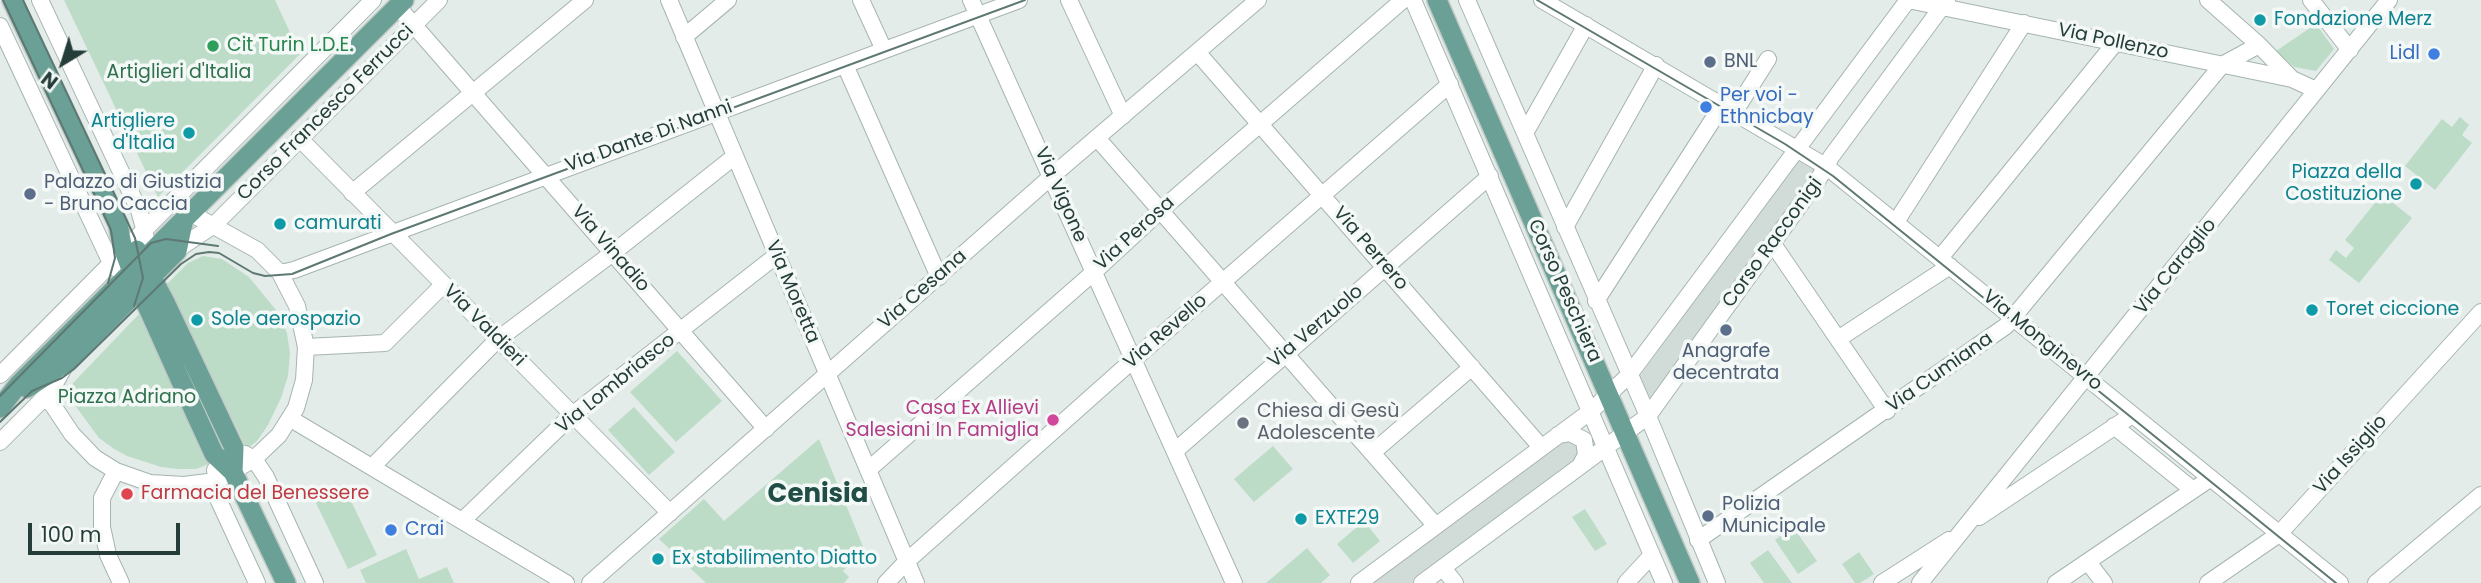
<!DOCTYPE html>
<meta charset="utf-8">
<style>
body{margin:0}
#map{position:relative;width:2481px;height:583px;overflow:hidden;background:#e3ece9;font-family:Poppins,sans-serif}
canvas{display:block}
.north{position:absolute;left:28px;top:28px;width:70px;height:70px;-webkit-text-stroke:5px #f4f9f7;paint-order:stroke;rotate:218deg;font-size:19px;font-weight:700;line-height:28px;text-align:center;color:#243d38}
.north::after{content:'';display:block;margin:auto;width:24px;height:32px;background:#243d38;clip-path:polygon(50% 0,100% 100%,50% 72%,0 100%)}
.scale{position:absolute;left:28px;top:523px;width:152px;height:32px;box-sizing:border-box;border:4px solid #243d38;border-top:0;padding-left:9px;font-size:21px;line-height:24px;white-space:nowrap;color:#243d38;-webkit-text-stroke:5px #f4f9f7;paint-order:stroke}
</style>
<div id="map">
<canvas width="2481" height="583"></canvas>
<div class="north">N</div>
<div class="scale">100 m</div>
</div>
<script>
const ctx = document.querySelector('canvas').getContext('2d');
ctx.lineJoin = 'round';
function fillPath(path, color) { ctx.fillStyle = color; ctx.fill(path, 'evenodd'); }
const toPath = rows => new Path2D(rows.map(r => 'M' + r).join(''));
function strokePath(path, color, width, dash) { ctx.strokeStyle = color; ctx.lineWidth = width; ctx.lineCap = dash ? 'butt' : 'round'; ctx.setLineDash(dash || []); ctx.stroke(path); }
function drawText(font, color, halo, rows, align = 'center') {
  ctx.font = font + ' Poppins,sans-serif'; ctx.lineWidth = 7; ctx.setLineDash([]); ctx.textBaseline = 'middle'; ctx.strokeStyle = halo; ctx.fillStyle = color; for (const [text, x, y, turn = 0] of rows) {
    ctx.save(); ctx.translate(x, y); ctx.rotate((+turn || 0) * Math.PI / 180); ctx.textAlign = isNaN(turn) ? turn : align; if (halo) ctx.strokeText(text, 0, 0); ctx.fillText(text, 0, 0); ctx.restore();
  }
}
fillPath(toPath([
 [1798,160,1819,172,1648,401,1639,377],
 [1571,435,1584,454,1415,583,1369,583]
]), '#d1dcd8');
fillPath(toPath([
 [64,0,275,0,300,54,158,197],
 [2316,24,2334,49,2316,71,2294,67,2276,51],
 [2460,117,2469,125,2462,135,2472,143,2435,190,2405,166,2442,119,2452,127],
 [2382,194,2412,218,2359,283,2329,260,2336,250,2346,258,2354,248,2345,240],
 [203,256,222,259,249,277,276,310,287,333,290,353,288,376,281,398,268,425,257,441,247,449,167,284,188,263],
 [139,314,209,464,196,469,178,469,161,467,127,456,114,449,99,438,74,404,71,395,73,383],
 [677,351,722,401,676,442,630,392],
 [634,407,675,452,649,475,608,430],
 [819,439,864,549,843,571,849,577,844,583,706,583,659,539,704,499,724,521],
 [1273,446,1293,469,1254,502,1234,479],
 [332,487,354,500,352,503,377,555,348,569,316,503,325,497],
 [1585,509,1607,544,1595,551,1572,517],
 [1364,521,1380,541,1353,563,1337,544],
 [1793,527,1817,561,1798,574,1775,540],
 [1307,548,1330,575,1321,583,1266,583],
 [406,549,419,579,447,567,454,583,366,583,360,570],
 [1768,550,1792,583,1764,583,1750,563],
 [1859,552,1874,574,1860,583,1855,583,1842,564]
]), '#bddcc8');
const minor = toPath([
 [40,0,139,210,144,228,150,264],
 [669,0,916,583],
 [861,0,884,50],
 [971,0,1234,583],
 [1069,0,1123,116],
 [1413,0,1664,583],
 [1467,0,1648,416,1717,583],
 [1542,0,1827,167,2340,583],
 [1908,0,2292,79,2316,90],
 [2208,0,2259,45,2292,79],
 [2311,0,2350,50],
 [398,7,766,429],
 [0,26,111,263,117,269],
 [684,37,728,0],
 [1197,52,1541,447],
 [845,65,939,277],
 [1735,111,1768,59],
 [1525,133,1586,25],
 [299,138,670,513],
 [1097,138,1436,526],
 [352,193,585,0],
 [1896,222,2024,23],
 [1565,227,1656,65],
 [1773,244,1887,411],
 [178,249,214,225,439,0],
 [1940,258,2116,42],
 [280,273,294,270,1019,0],
 [1596,301,1723,104],
 [1838,339,1950,266],
 [306,347,385,343,443,285],
 [0,375,373,0],
 [44,398,52,404,72,434,95,458,116,471,150,483,184,485,216,481,254,459,279,435,296,408,304,380,306,347,297,306,280,273,257,250,192,214],
 [291,419,566,583],
 [2114,426,2193,490],
 [1558,435,1570,433,1584,440,1586,455,1580,466],
 [0,442,51,391,67,362],
 [1175,451,1490,176],
 [1373,452,1472,367],
 [245,454,254,459,266,477,315,583],
 [372,467,497,340,614,252,735,156],
 [215,470,219,501,257,583],
 [868,470,1094,272,1161,210,1403,0],
 [116,471,102,498,102,527,108,555,121,583],
 [1979,517,2132,415],
 [462,521,572,415,777,255],
 [1698,540,2006,326,2222,65,2259,45],
 [2088,562,2104,583],
 [1443,568,1455,583],
 [590,583,1052,176,1258,0],
 [886,583,907,561,1125,367,1450,84],
 [1359,583,1591,411,1629,375,1908,0],
 [1422,583,1648,416,1818,180,1831,157,1947,0],
 [1626,583,1652,555],
 [1882,583,1949,540],
 [1920,583,2389,0],
 [2056,583,2211,478],
 [2208,583,2279,534,2481,312],
 [2376,583,2481,495]
]);
const major = toPath([
 [12,0,118,224,122,245,132,272,197,417,214,454,233,472,286,583],
 [1437,0,1690,583],
 [137,250,165,302,234,448,233,472],
 [27,388,67,362,177,251,183,223],
 [0,408,18,385,404,0]
]);
strokePath(minor, '#a6b4b0', 18);
strokePath(major, '#c2c9c7', 22);
strokePath(minor, '#fff', 16);
strokePath(major, '#6aa095', 19);
strokePath(toPath([
 [3,0,111,230,115,258,108,283],
 [23,0,135,238,143,278,134,306],
 [1537,0,1785,144,1833,176,2336,583],
 [0,396,151,243,166,239,218,246],
 [0,422,32,391,62,378,74,369,181,264,196,254,209,252,219,253,253,273,265,276,292,274,391,234,1025,0]
]), '#5e7873', 2);
for (const [x, y, r, color] of [
 [2260,20,7,"#0f9aa8"],
 [213,46,7,"#2e9e5b"],
 [2434,54,7,"#3f7fe0"],
 [1710,62,7,"#5c6f8a"],
 [1706,107,7,"#3f7fe0"],
 [189,133,7,"#0f9aa8"],
 [2416,184,7,"#0f9aa8"],
 [30,194,7,"#5c6f8a"],
 [280,224,7,"#0f9aa8"],
 [2312,310,7,"#0f9aa8"],
 [197,320,7,"#0f9aa8"],
 [1726,330,7,"#5c6f8a"],
 [1053,420,7,"#d1479c"],
 [1243,423,7,"#6b7280"],
 [127,494,7,"#e0444e"],
 [1708,516,7,"#5c6f8a"],
 [1301,519,7,"#0f9aa8"],
 [391,530,7,"#3f7fe0"],
 [658,559,7,"#0f9aa8"]
]) { const dot = new Path2D(); dot.arc(x, y, r, 0, 2 * Math.PI); ctx.fillStyle = color; ctx.fill(dot); strokePath(dot, '#f4f9f7', 2.5); }
drawText('19px', '#0d838f', '#f4f9f7', [
 ["Fondazione Merz",2274,20],
 ["Artigliere",175,122,"right"],
 ["d'Italia",175,144,"right"],
 ["Piazza della",2402,173,"right"],
 ["Costituzione",2402,195,"right"],
 ["camurati",294,224],
 ["Toret ciccione",2326,310],
 ["Sole aerospazio",211,320],
 ["EXTE29",1315,519],
 ["Ex stabilimento Diatto",672,559]
], 'left');
drawText('19px', '#243d38', '#f4f9f7', [
 ["Via Pollenzo",2113,42,12],
 ["Corso Francesco Ferrucci",326,113,-45],
 ["Via Dante Di Nanni",649,137,-20],
 ["Via Vigone",1060,195,66],
 ["Via Perosa",1135,234,-42],
 ["Corso Racconigi",1773,243,-54],
 ["Via Vinadio",610,249,49],
 ["Via Perrero",1370,249,49],
 ["Via Caraglio",2176,267,-51],
 ["Via Cesana",923,290,-41],
 ["Corso Peschiera",1564,291,66],
 ["Via Moretta",792,292,67],
 ["Via Valdieri",484,326,45],
 ["Via Verzuolo",1316,327,-40],
 ["Via Revello",1166,332,-41],
 ["Via Monginevro",2042,341,39],
 ["Via Cumiana",1940,373,-35],
 ["Via Lombriasco",616,384,-39],
 ["Via Issiglio",2351,455,-48]
]);
drawText('19px', '#27864d', '#f4f9f7', [
 ["Cit Turin L.D.E.",227,46]
], 'left');
drawText('19px', '#366cbe', '#f4f9f7', [
 ["Lidl",2420,54,"right"],
 ["Per voi -",1720,96],
 ["Ethnicbay",1720,118],
 ["Crai",405,530]
], 'left');
drawText('19px', '#4e5e75', '#f4f9f7', [
 ["BNL",1724,62],
 ["Palazzo di Giustizia",44,183],
 ["- Bruno Caccia",44,205],
 ["Anagrafe",1726,352,"center"],
 ["decentrata",1726,374,"center"],
 ["Polizia",1722,505],
 ["Municipale",1722,527]
], 'left');
drawText('19px', '#30724e', '#f4f9f7', [
 ["Artiglieri d'Italia",179,73],
 ["Piazza Adriano",127,398]
]);
drawText('19px', '#b23c85', '#f4f9f7', [
 ["Casa Ex Allievi",1039,409],
 ["Salesiani In Famiglia",1039,431]
], 'right');
drawText('19px', '#5b616d', '#f4f9f7', [
 ["Chiesa di Gesù",1257,412],
 ["Adolescente",1257,434]
], 'left');
drawText('19px', '#be3a42', '#f4f9f7', [
 ["Farmacia del Benessere",141,494]
], 'left');
drawText('bold 26px', '#204e46', '#f4f9f7', [
 ["Cenisia",818,495]
]);
</script>
